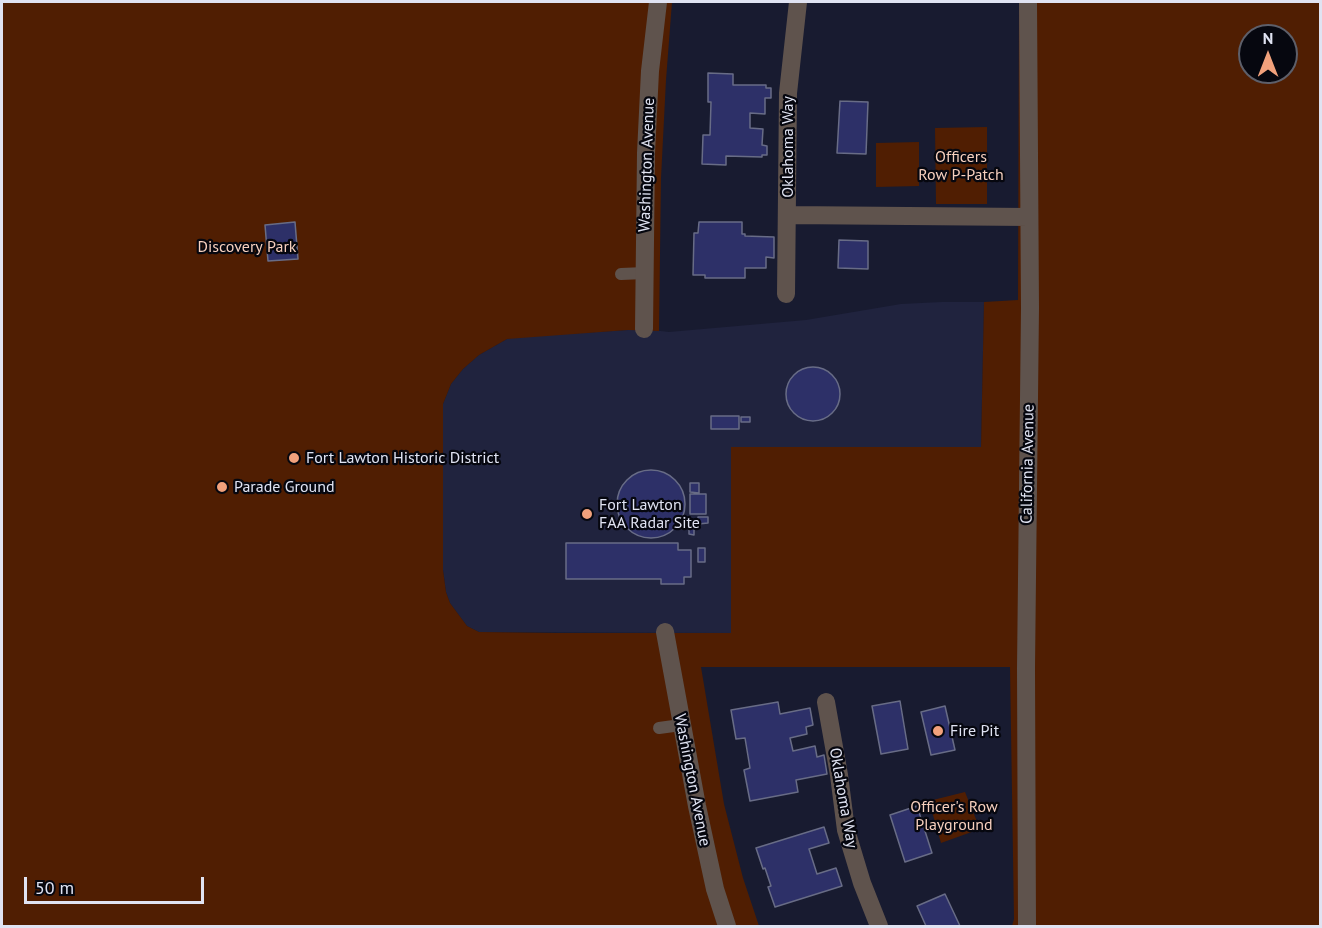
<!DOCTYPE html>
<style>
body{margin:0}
#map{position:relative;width:1322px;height:928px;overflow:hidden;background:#181b30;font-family:"PT Sans",sans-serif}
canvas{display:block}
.frame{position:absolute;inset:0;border:3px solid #e0e3f2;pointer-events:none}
.north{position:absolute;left:1238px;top:24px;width:60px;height:60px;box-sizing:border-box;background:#06070f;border:2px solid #5d5f6a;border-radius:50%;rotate:0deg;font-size:16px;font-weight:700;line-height:24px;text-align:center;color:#e0e3f2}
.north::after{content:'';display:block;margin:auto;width:21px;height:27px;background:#f1a17c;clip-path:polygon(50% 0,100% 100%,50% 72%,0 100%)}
.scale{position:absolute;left:24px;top:877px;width:180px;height:27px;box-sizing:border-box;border:3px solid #e0e3f2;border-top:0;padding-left:8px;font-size:18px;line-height:21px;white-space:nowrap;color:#e0e3f2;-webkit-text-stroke:4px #06070f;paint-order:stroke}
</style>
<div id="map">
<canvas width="1322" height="928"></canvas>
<div class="frame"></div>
<div class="north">N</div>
<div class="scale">50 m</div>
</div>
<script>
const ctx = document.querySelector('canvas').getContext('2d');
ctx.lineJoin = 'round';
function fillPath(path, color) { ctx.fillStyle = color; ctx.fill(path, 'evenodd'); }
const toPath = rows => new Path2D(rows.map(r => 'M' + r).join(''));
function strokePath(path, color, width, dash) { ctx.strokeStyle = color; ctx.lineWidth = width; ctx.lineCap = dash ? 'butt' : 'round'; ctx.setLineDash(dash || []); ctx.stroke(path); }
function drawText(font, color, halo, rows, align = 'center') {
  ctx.font = font + ' "PT Sans",sans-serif'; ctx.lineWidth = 4.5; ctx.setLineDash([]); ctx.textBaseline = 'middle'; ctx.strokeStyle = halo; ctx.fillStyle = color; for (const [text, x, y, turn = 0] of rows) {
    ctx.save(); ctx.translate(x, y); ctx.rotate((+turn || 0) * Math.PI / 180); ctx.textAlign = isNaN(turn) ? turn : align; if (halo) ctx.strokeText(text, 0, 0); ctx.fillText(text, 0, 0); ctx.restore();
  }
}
fillPath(toPath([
 [942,302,984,302,981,448,731,447,731,633,479,632,467,626,450,603,446,592,443,570,443,404,451,384,463,369,479,355,507,339,516,337,644,329,669,332,806,320,901,304]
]), '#20233e');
fillPath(toPath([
 [2,2,672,2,666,80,661,178,659,331,628,330,507,339,479,355,463,369,451,384,443,404,443,570,446,592,450,603,467,626,479,632,557,633,731,633,731,447,981,447,984,302,1018,300,1019,2,1320,2,1320,926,1012,926,1014,919,1010,667,701,667,724,804,743,878,759,926,2,926],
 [1250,36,1286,36,1286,72,1250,72],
 [987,127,987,204,936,204,935,128],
 [919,142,919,186,876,187,876,143],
 [965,792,980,829,941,843,929,801]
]), '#501e02');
const building = toPath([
 [708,73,733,74,733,85,766,85,766,88,771,88,771,98,765,98,765,114,750,113,750,128,763,129,762,145,767,146,767,155,762,155,762,157,726,156,726,165,702,164,703,135,710,135,711,102,708,102,708,73],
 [840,101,868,102,866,154,837,153,840,101],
 [295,222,298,259,268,261,265,225,295,222],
 [699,222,742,222,742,234,745,234,745,236,774,237,774,258,766,257,766,268,745,268,745,278,705,278,705,275,693,275,694,233,698,233,699,222],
 [839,240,868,241,868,269,838,268,839,240],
 '786 394a27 27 0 1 1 54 0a27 27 0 1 1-54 0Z',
 [711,416,739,416,739,429,711,429,711,416],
 [741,417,750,417,750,422,741,422,741,417],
 '617 504a34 34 0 1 1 68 0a34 34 0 1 1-68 0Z',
 [690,483,699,483,699,493,690,492,690,483],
 [690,494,706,494,706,514,690,514,690,494],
 [698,517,708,517,708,523,698,524,698,517],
 [689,527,694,527,694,535,689,534,689,527],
 [566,543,678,543,678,550,691,550,691,577,684,577,684,584,661,584,661,579,566,579,566,543],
 [698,548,705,548,705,562,698,562,698,548],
 [900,701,908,749,881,754,872,706,900,701],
 [778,702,780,714,810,708,813,725,806,727,807,734,790,738,793,751,815,746,817,757,824,755,827,774,796,780,798,792,750,801,744,770,750,768,745,738,736,739,731,710,778,702],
 [945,706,955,750,931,755,921,712,945,706],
 [917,806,932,853,905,862,890,815,917,806],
 [824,827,829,843,809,849,817,874,836,868,842,886,775,907,768,887,771,886,765,868,763,869,756,848,824,827],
 [945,894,960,926,926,926,917,906,945,894]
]);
fillPath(building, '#2d3068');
strokePath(building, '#686c86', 1.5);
strokePath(toPath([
 [621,274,645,273],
 [659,728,681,725]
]), '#5f534d', 12);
strokePath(toPath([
 [787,215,1029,217],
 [786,294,788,93,798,2],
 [644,329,646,153,650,71,658,2],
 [665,632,697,806,715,889,727,926],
 [826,702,839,775,846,830,862,883,879,926],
 [1027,926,1026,668,1030,308,1028,2]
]), '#5f534d', 18);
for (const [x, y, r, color] of [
 [294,458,6,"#f1a17c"],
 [222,487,6,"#f1a17c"],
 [587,514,6,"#f1a17c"],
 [938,731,6,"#f1a17c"]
]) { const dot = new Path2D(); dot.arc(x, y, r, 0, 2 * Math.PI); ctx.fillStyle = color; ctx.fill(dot); strokePath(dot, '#06070f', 2); }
drawText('16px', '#e0e3f2', '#06070f', [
 ["Oklahoma Way",788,147,-90],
 ["Washington Avenue",647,165,-88],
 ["California Avenue",1028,464,-89],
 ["Washington Avenue",692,780,79],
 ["Oklahoma Way",843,798,80]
]);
drawText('16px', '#f7d0be', '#06070f', [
 ["Officers",961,157],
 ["Row P-Patch",961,175],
 ["Discovery Park",247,247],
 ["Officer's Row",954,807],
 ["Playground",954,825]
]);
drawText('16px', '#e0e3f2', '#06070f', [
 ["Fort Lawton Historic District",306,458],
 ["Parade Ground",234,487],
 ["Fort Lawton",599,505],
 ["FAA Radar Site",599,523],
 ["Fire Pit",950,731]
], 'left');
</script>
